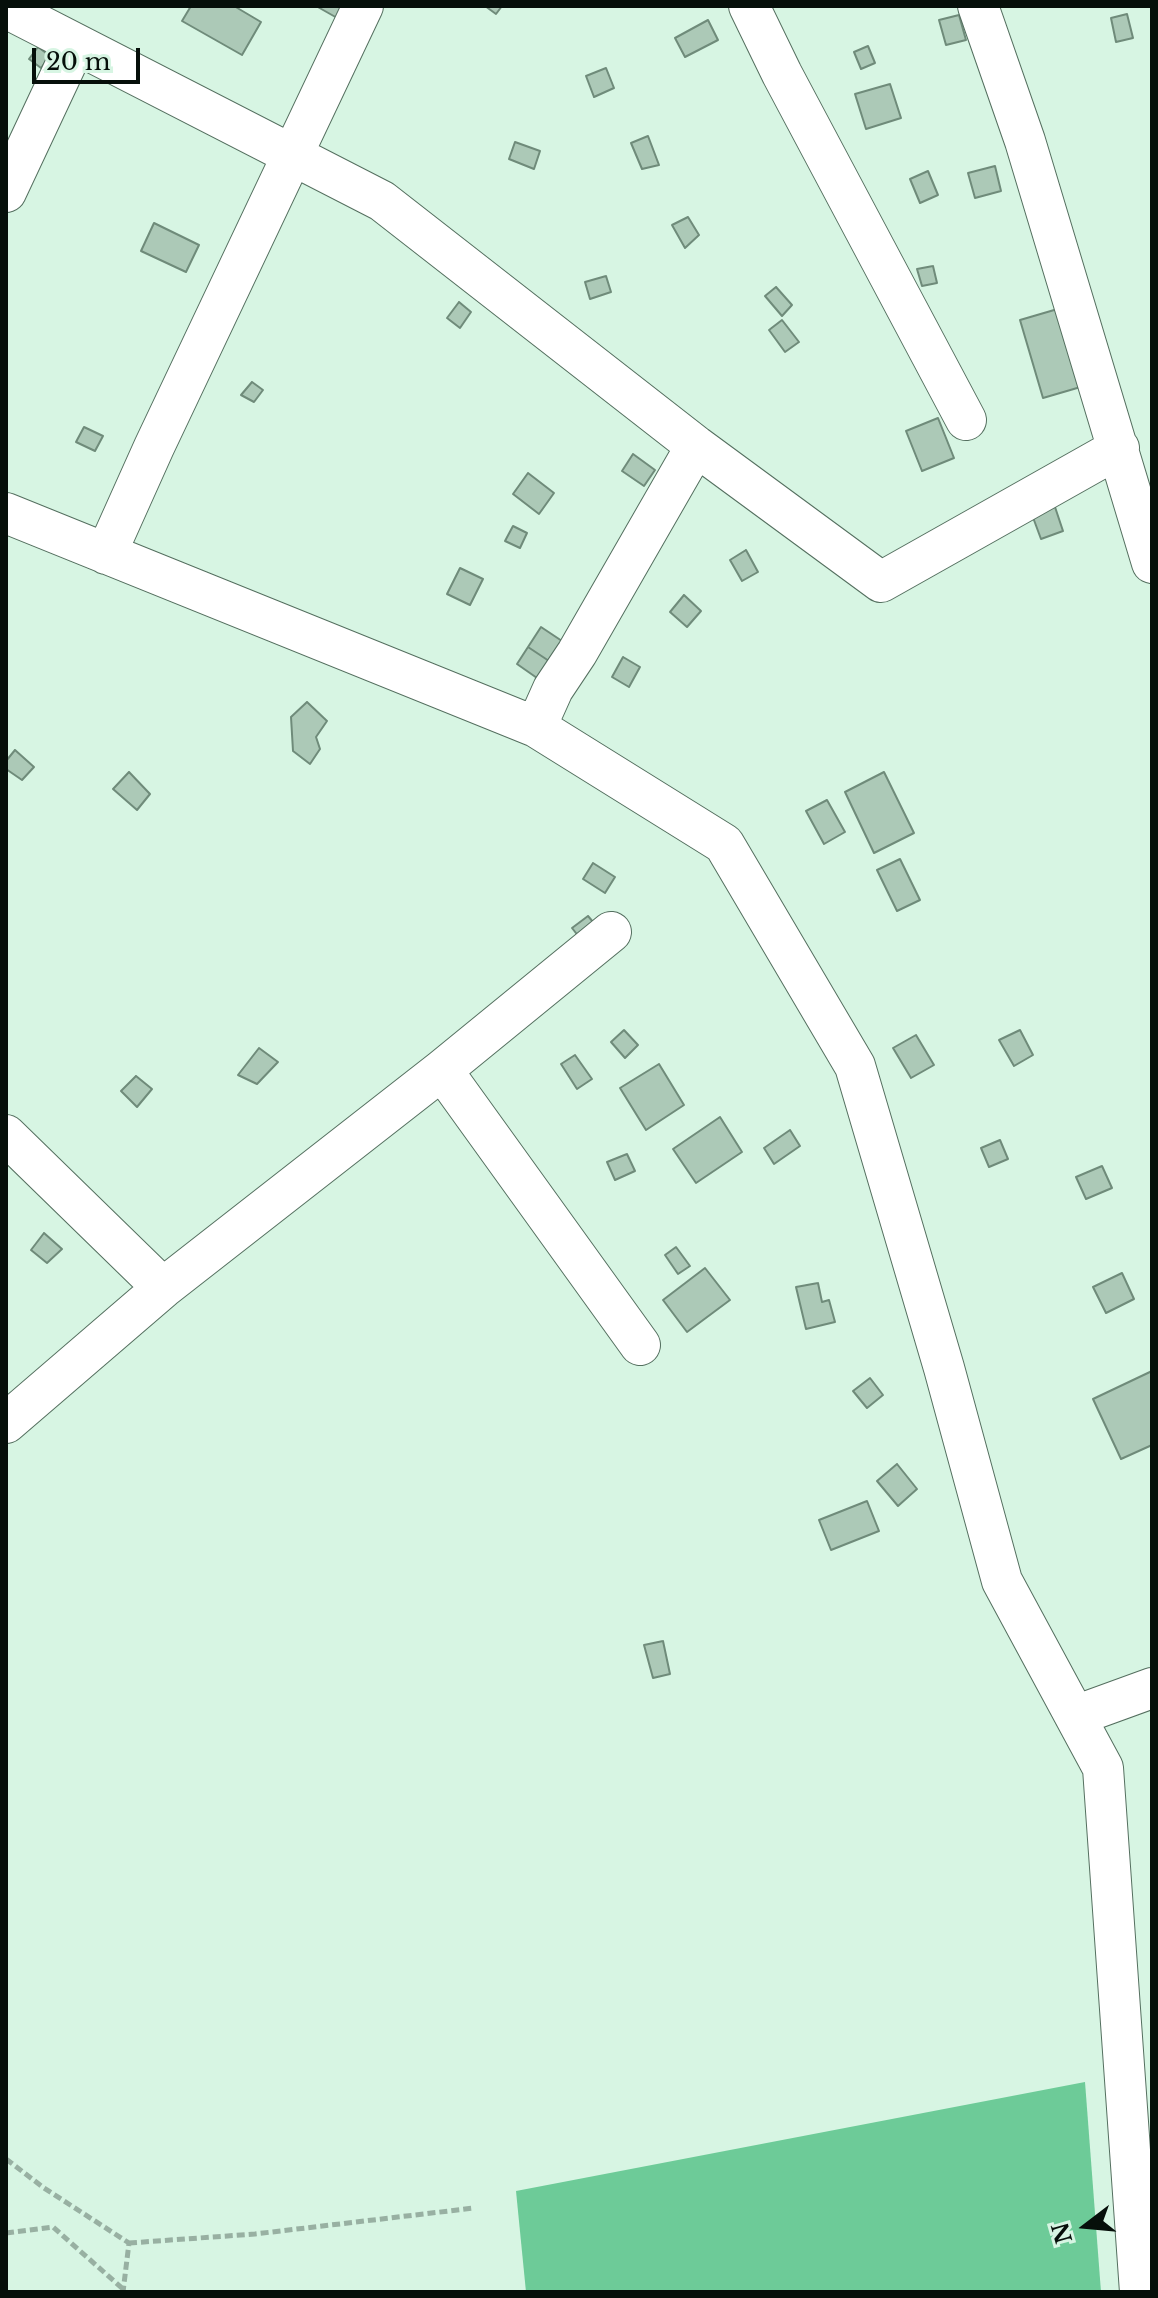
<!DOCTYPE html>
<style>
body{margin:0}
#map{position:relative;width:1158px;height:2298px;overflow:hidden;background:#d7f5e3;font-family:"Libre Baskerville",serif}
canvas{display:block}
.frame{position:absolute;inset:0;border:8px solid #060f0a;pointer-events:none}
.north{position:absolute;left:1046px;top:2186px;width:80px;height:80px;-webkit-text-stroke:6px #d7f5e3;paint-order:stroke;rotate:254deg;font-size:22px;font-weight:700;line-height:32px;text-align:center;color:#060f0a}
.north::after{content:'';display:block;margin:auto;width:28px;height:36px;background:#060f0a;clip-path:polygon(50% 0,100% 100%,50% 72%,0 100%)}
.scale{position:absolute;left:32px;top:48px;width:108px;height:36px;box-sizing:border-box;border:4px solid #060f0a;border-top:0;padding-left:10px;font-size:24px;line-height:28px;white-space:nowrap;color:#060f0a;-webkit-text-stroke:6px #d7f5e3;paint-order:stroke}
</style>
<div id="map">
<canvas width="1158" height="2298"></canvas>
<div class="frame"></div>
<div class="north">N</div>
<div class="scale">20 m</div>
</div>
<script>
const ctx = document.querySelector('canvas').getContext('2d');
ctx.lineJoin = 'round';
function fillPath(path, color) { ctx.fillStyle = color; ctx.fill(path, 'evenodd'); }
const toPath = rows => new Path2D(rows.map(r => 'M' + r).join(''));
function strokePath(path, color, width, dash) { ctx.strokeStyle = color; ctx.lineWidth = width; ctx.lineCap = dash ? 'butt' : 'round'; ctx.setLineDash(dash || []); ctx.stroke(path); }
fillPath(toPath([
 [1085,2082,1101,2292,526,2292,516,2191]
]), '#6dcb98');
const building = toPath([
 [191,6,234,6,261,22,242,55,182,21,191,6],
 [316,6,346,6,339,19,316,6],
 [485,6,502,6,496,14,485,6],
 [1127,14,1133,38,1116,42,1111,18,1127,14],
 [959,15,966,40,946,45,939,20,959,15],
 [708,20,718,40,685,57,675,38,708,20],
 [868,46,875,63,861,69,854,52,868,46],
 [38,47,50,56,41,68,29,59,38,47],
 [606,68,614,88,594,97,586,76,606,68],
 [890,84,901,118,866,129,855,94,890,84],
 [648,136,659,165,642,169,631,143,648,136],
 [515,142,540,151,534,169,509,159,515,142],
 [995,166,1001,191,975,198,968,173,995,166],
 [928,171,938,195,920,203,910,179,928,171],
 [688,217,699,235,685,248,672,225,688,217],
 [154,223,199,245,186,272,141,251,154,223],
 [933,266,937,283,922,286,917,269,933,266],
 [606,276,611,292,590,299,585,282,606,276],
 [776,287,792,305,782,316,765,296,776,287],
 [459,302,471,312,460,328,447,318,459,302],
 [1061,308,1084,386,1043,398,1020,320,1061,308],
 [782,320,799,342,785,352,769,330,782,320],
 [252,382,263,390,254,402,241,395,252,382],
 [938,418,954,458,922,471,906,431,938,418],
 [84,427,103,436,95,451,76,442,84,427],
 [633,454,655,470,644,486,622,471,633,454],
 [528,473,554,493,539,514,513,494,528,473],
 [1054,504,1063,531,1041,539,1031,512,1054,504],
 [513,526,527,533,520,548,505,541,513,526],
 [746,550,758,572,742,581,730,560,746,550],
 [460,568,483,579,470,605,447,594,460,568],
 [684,595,701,611,687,627,670,612,684,595],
 [541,627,571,647,558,667,528,647,541,627],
 [528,647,558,667,547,685,517,664,528,647],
 [623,657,640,667,629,687,612,677,623,657],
 [307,702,327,721,316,737,320,749,310,764,293,751,291,717,307,702],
 [15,750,34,767,22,780,6,769,6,761,15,750],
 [129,772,150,794,137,810,113,789,129,772],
 [884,772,914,833,874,853,845,792,884,772],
 [827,800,845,832,824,844,806,811,827,800],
 [900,859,920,900,897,911,877,870,900,859],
 [593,863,615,877,605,893,583,879,593,863],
 [588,916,599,929,583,942,572,928,588,916],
 [624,1030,638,1045,625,1058,611,1042,624,1030],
 [1020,1030,1033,1055,1014,1066,999,1040,1020,1030],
 [916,1035,934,1065,911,1078,893,1048,916,1035],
 [259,1048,278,1062,257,1084,238,1075,259,1048],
 [575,1055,592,1079,577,1089,561,1064,575,1055],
 [659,1064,684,1105,646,1130,620,1088,659,1064],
 [136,1076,152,1089,137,1107,121,1091,136,1076],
 [720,1117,742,1152,696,1183,673,1149,720,1117],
 [790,1130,800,1146,774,1164,764,1148,790,1130],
 [1000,1140,1008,1159,989,1167,981,1148,1000,1140],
 [627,1154,635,1171,615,1180,607,1162,627,1154],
 [1102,1166,1112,1188,1086,1199,1076,1177,1102,1166],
 [44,1233,62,1249,47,1263,31,1250,44,1233],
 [676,1247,690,1266,678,1274,665,1255,676,1247],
 [705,1268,730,1300,687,1332,663,1300,705,1268],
 [1122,1273,1134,1299,1106,1313,1093,1287,1122,1273],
 [818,1283,822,1302,829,1300,835,1322,806,1329,796,1287,818,1283],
 [1152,1371,1152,1445,1121,1459,1093,1399,1152,1371],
 [870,1378,883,1395,867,1408,853,1391,870,1378],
 [897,1464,917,1489,898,1506,877,1481,897,1464],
 [867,1501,879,1531,831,1550,819,1520,867,1501],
 [663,1641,670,1674,653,1678,644,1645,663,1641]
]);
fillPath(building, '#acc9b7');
strokePath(building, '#6f8b7a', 2);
const minor = toPath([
 [749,6,782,74,966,420],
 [978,6,1025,141,1152,563],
 [6,8,382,201,696,446,881,582,1119,448],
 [6,192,75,45],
 [6,513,536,727,724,844,855,1066,944,1368,1002,1581,1103,1768,1140,2292],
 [106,554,154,447,363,6],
 [536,727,553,689,577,653,696,446],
 [442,1070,640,1345],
 [6,1135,163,1288],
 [6,1423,163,1288,442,1070,611,932],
 [1075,1716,1152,1688]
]);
strokePath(minor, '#546f5f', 42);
strokePath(toPath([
 [6,2159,44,2188,129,2243,123,2292],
 [6,2233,53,2227,123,2289],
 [129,2243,255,2234,474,2208]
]), '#98b0a2', 5, [8, 4]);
strokePath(minor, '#fff', 40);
</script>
